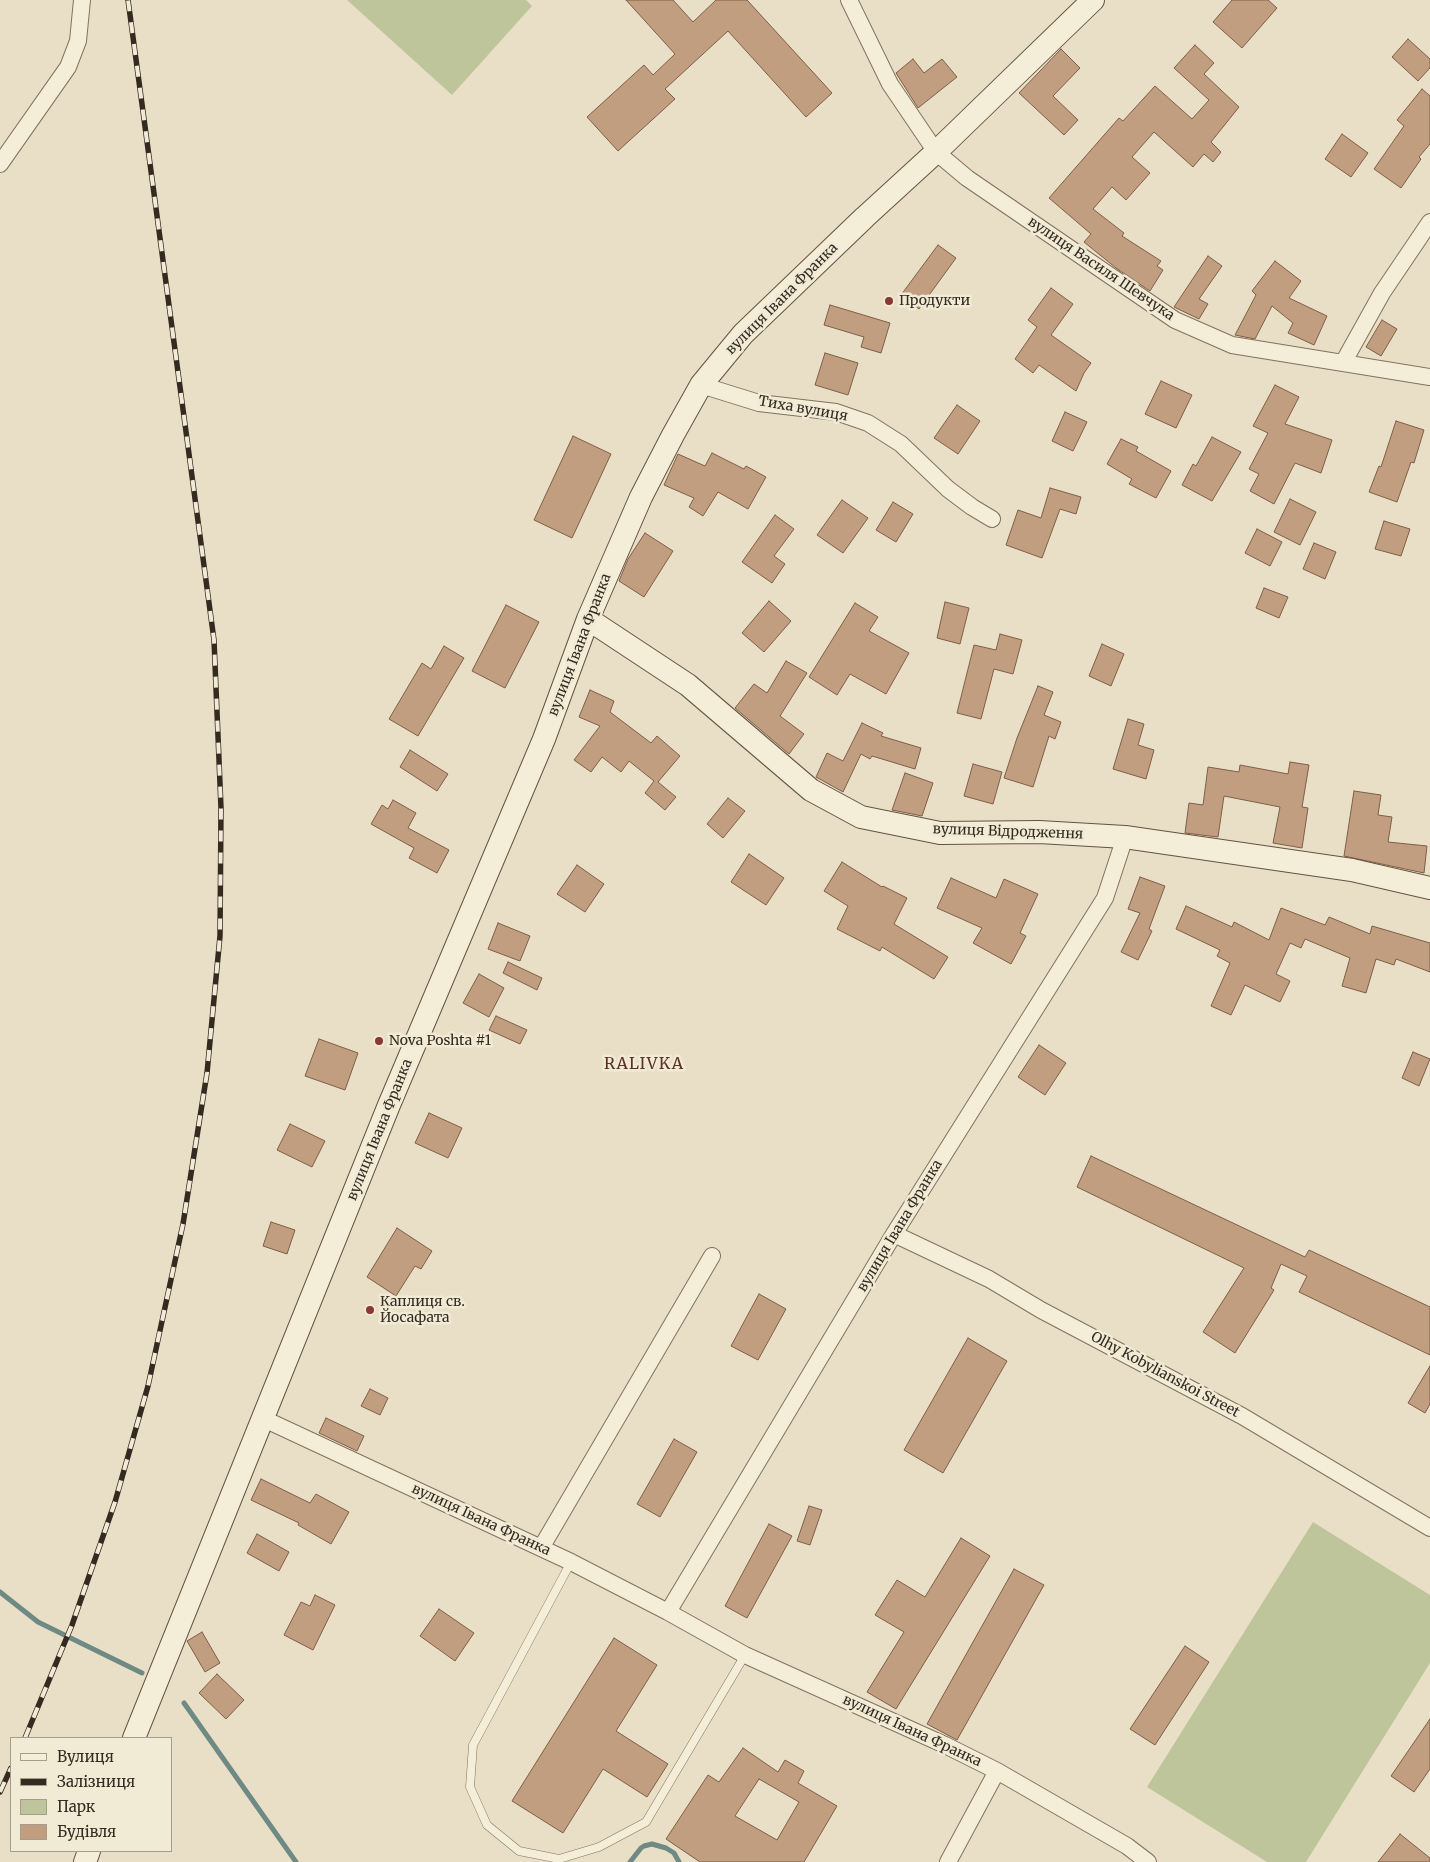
<!DOCTYPE html>
<meta charset="utf-8">
<style>
body{margin:0}
#map{position:relative;width:1430px;height:1862px;overflow:hidden;background:#e9dfc6;font-family:Merriweather,serif}
canvas{display:block}
.legend{position:absolute;left:10px;top:1737px;width:162px;height:115px;box-sizing:border-box;background:#f1ead5;border:1px solid #a59d8d;margin:0;padding:6px 9px;list-style:none;font-size:15px;color:#342a20}
.legend li{display:flex;align-items:center;gap:10px;height:25px}
.legend b{width:25px;border:1px solid #a59d8d}
</style>
<div id="map">
<canvas width="1430" height="1862"></canvas>
<ul class="legend">
<li><b style="height:6px;background:#f4edd8"></b>Вулиця</li>
<li><b style="height:6px;background:#342a20"></b>Залізниця</li>
<li><b style="height:14px;background:#bfc59b"></b>Парк</li>
<li><b style="height:14px;background:#c29e80"></b>Будівля</li>
</ul>
</div>
<script>
const ctx = document.querySelector('canvas').getContext('2d');
ctx.lineJoin = 'round';
function fillPath(path, color) { ctx.fillStyle = color; ctx.fill(path, 'evenodd'); }
const toPath = rows => new Path2D(rows.map(r => 'M' + r).join(''));
function strokePath(path, color, width, dash) { ctx.strokeStyle = color; ctx.lineWidth = width; ctx.lineCap = dash ? 'butt' : 'round'; ctx.setLineDash(dash || []); ctx.stroke(path); }
function drawText(font, color, halo, rows, align = 'center') {
  ctx.font = font + ' Merriweather,serif'; ctx.lineWidth = 5; ctx.setLineDash([]); ctx.textBaseline = 'middle'; ctx.strokeStyle = halo; ctx.fillStyle = color; for (const [text, x, y, turn = 0] of rows) {
    ctx.save(); ctx.translate(x, y); ctx.rotate((+turn || 0) * Math.PI / 180); ctx.textAlign = isNaN(turn) ? turn : align; if (halo) ctx.strokeText(text, 0, 0); ctx.fillText(text, 0, 0); ctx.restore();
  }
}
fillPath(toPath([
 [347,0,526,0,532,6,452,95],
 [1313,1522,1430,1595,1430,1663,1306,1862,1267,1862,1147,1787]
]), '#bfc59b');
strokePath(toPath([
 [0,1592,38,1622,142,1673],
 [184,1703,296,1862],
 [630,1862,641,1848,644,1846,652,1844,666,1848,674,1853,679,1862]
]), '#6f8a84', 5);
const building = toPath([
 [626,0,673,0,693,22,716,0,747,0,832,93,806,117,728,31,665,89,675,99,618,151,587,117,644,65,653,75,675,54,626,0],
 [1232,0,1268,0,1277,8,1242,48,1213,22,1232,0],
 [1408,39,1430,59,1430,68,1418,81,1392,57,1408,39],
 [1195,45,1214,63,1204,74,1239,107,1211,142,1221,152,1213,162,1204,154,1193,167,1154,132,1132,157,1150,173,1126,200,1112,187,1093,209,1124,233,1122,236,1161,261,1157,266,1163,270,1150,291,1116,268,1084,242,1091,234,1049,198,1119,118,1123,121,1155,86,1192,119,1209,100,1174,68,1195,45],
 [1061,49,1080,68,1053,96,1078,120,1064,135,1019,93,1061,49],
 [913,59,924,73,942,59,957,77,918,108,896,73,913,59],
 [1422,89,1430,96,1430,144,1419,157,1421,159,1401,188,1374,169,1404,126,1397,120,1422,89],
 [1342,134,1368,153,1351,177,1325,159,1342,134],
 [938,245,956,258,919,309,901,295,938,245],
 [1208,256,1222,266,1199,299,1208,304,1199,319,1174,307,1208,256],
 [1275,261,1301,281,1289,298,1327,316,1314,345,1288,333,1293,323,1272,306,1255,339,1235,335,1256,295,1252,291,1275,261],
 [1051,288,1073,304,1051,335,1091,363,1084,373,1076,391,1039,365,1033,373,1015,359,1037,327,1028,320,1051,288],
 [830,305,890,323,881,353,861,347,864,337,824,325,830,305],
 [1382,320,1397,329,1381,356,1366,347,1382,320],
 [825,353,858,363,848,395,815,385,825,353],
 [1161,381,1192,395,1176,428,1145,414,1161,381],
 [1275,385,1299,397,1285,424,1332,440,1321,473,1295,463,1274,504,1250,491,1259,474,1249,469,1268,433,1253,426,1275,385],
 [957,405,980,421,958,454,934,438,957,405],
 [1065,412,1087,422,1073,451,1052,441,1065,412],
 [1396,421,1424,430,1414,463,1411,462,1397,502,1369,492,1379,466,1381,467,1396,421],
 [573,436,611,454,572,538,534,520,573,436],
 [1212,437,1241,452,1212,501,1182,485,1193,464,1196,466,1212,437],
 [1121,439,1138,447,1136,451,1171,471,1156,498,1129,484,1132,479,1107,464,1121,439],
 [712,453,744,469,746,466,766,477,748,509,718,492,703,516,689,507,694,498,664,485,678,454,705,466,712,453],
 [1050,488,1081,497,1076,514,1060,509,1042,558,1006,545,1018,510,1041,518,1050,488],
 [1290,499,1316,512,1300,545,1274,532,1290,499],
 [842,500,868,518,843,553,817,535,842,500],
 [893,502,913,514,896,542,876,530,893,502],
 [775,515,794,529,774,556,785,564,772,583,742,562,775,515],
 [1384,521,1410,529,1401,556,1375,549,1384,521],
 [1257,529,1282,542,1270,566,1245,553,1257,529],
 [645,533,673,551,644,597,619,581,628,559,645,533],
 [1314,543,1336,552,1325,579,1303,569,1314,543],
 [1264,588,1288,597,1279,618,1256,608,1264,588],
 [769,601,791,621,764,652,742,633,769,601],
 [945,602,969,608,960,644,937,638,945,602],
 [855,603,878,617,869,631,909,653,886,694,850,674,837,695,809,677,855,603],
 [506,605,539,622,505,688,472,671,506,605],
 [1000,634,1022,640,1013,674,994,669,981,719,957,713,974,645,996,650,1000,634],
 [1102,644,1124,654,1111,686,1089,676,1102,644],
 [444,646,464,658,418,736,389,719,422,663,431,669,444,646],
 [786,661,807,673,780,716,804,734,789,754,735,708,754,684,767,693,786,661],
 [1038,686,1053,692,1044,715,1061,722,1055,739,1049,736,1033,787,1004,778,1017,738,1038,686],
 [590,690,614,701,610,712,651,743,657,736,680,756,658,782,676,797,665,810,645,793,654,781,629,761,621,772,602,757,591,772,574,760,600,726,579,717,590,690],
 [1128,719,1144,724,1138,745,1154,750,1146,779,1113,769,1128,719],
 [862,723,883,733,881,736,921,748,915,769,872,756,870,759,861,754,843,792,816,777,827,753,843,761,862,723],
 [410,750,448,774,437,791,400,767,410,750],
 [1290,762,1309,765,1302,807,1308,808,1302,848,1273,843,1280,807,1224,796,1218,837,1185,833,1189,803,1203,805,1208,767,1239,772,1240,765,1288,774,1290,762],
 [973,764,1002,772,993,804,964,796,973,764],
 [905,773,933,783,922,816,892,810,905,773],
 [1354,791,1381,795,1378,815,1392,817,1388,842,1427,846,1424,873,1344,856,1354,791],
 [728,798,745,811,723,838,707,824,728,798],
 [393,800,416,813,408,828,449,850,437,873,409,858,414,848,371,824,382,805,388,809,393,800],
 [749,854,784,878,766,905,731,882,749,854],
 [842,862,882,887,883,886,907,898,894,924,948,957,934,979,882,947,880,951,837,929,848,906,824,891,842,862],
 [577,865,604,884,585,912,557,894,577,865],
 [1140,877,1165,886,1149,929,1152,931,1138,960,1121,952,1140,913,1128,909,1140,877],
 [951,878,996,898,1004,879,1038,894,1020,933,1026,936,1011,964,973,943,982,928,937,908,951,878],
 [1186,906,1232,927,1234,922,1269,940,1281,908,1325,925,1329,917,1370,934,1372,926,1430,943,1430,972,1396,959,1394,965,1376,959,1366,993,1342,986,1350,958,1305,939,1301,948,1290,943,1276,974,1290,981,1280,1002,1245,985,1231,1015,1211,1006,1230,963,1217,956,1220,950,1176,929,1186,906],
 [498,923,530,936,520,961,488,949,498,923],
 [508,962,542,978,537,990,503,973,508,962],
 [479,974,504,988,489,1017,463,1003,479,974],
 [496,1016,527,1030,520,1044,489,1030,496,1016],
 [319,1039,358,1053,345,1090,305,1076,319,1039],
 [1039,1045,1066,1063,1045,1095,1018,1077,1039,1045],
 [1413,1052,1430,1059,1419,1086,1402,1078,1413,1052],
 [429,1113,462,1128,448,1158,415,1143,429,1113],
 [290,1124,325,1141,312,1167,277,1150,290,1124],
 [1091,1156,1305,1257,1309,1250,1430,1307,1430,1355,1299,1292,1307,1276,1281,1264,1271,1288,1274,1290,1235,1353,1203,1332,1244,1268,1077,1187,1091,1156],
 [271,1222,295,1230,287,1254,263,1246,271,1222],
 [397,1228,432,1251,421,1269,415,1266,396,1296,367,1277,397,1228],
 [759,1294,786,1309,758,1360,731,1346,759,1294],
 [968,1338,1007,1361,943,1473,904,1450,968,1338],
 [1430,1366,1430,1404,1425,1413,1408,1403,1430,1366],
 [370,1389,388,1398,380,1415,361,1406,370,1389],
 [326,1418,364,1436,357,1451,319,1433,326,1418],
 [674,1439,697,1452,660,1517,637,1504,674,1439],
 [261,1479,310,1503,316,1494,349,1512,331,1544,298,1525,299,1523,251,1500,261,1479],
 [809,1506,822,1510,810,1545,797,1541,809,1506],
 [769,1524,792,1536,747,1618,725,1606,769,1524],
 [257,1534,289,1552,279,1571,247,1553,257,1534],
 [961,1538,990,1556,896,1709,867,1692,904,1632,875,1615,897,1580,925,1597,961,1538],
 [1014,1569,1044,1585,957,1740,927,1724,1014,1569],
 [315,1595,335,1605,313,1650,284,1635,301,1602,310,1606,315,1595],
 [439,1609,474,1633,455,1661,420,1636,439,1609],
 [202,1632,220,1663,205,1672,187,1641,202,1632],
 [614,1638,657,1665,616,1731,668,1764,647,1797,603,1769,563,1833,512,1801,614,1638],
 [1185,1646,1209,1662,1155,1745,1130,1729,1185,1646],
 [217,1674,244,1700,226,1719,199,1693,217,1674],
 [1430,1719,1430,1769,1414,1792,1391,1776,1430,1719],
 [743,1748,778,1772,785,1760,804,1771,798,1783,837,1806,804,1862,700,1862,666,1839,708,1775,719,1782,743,1748],
 [759,1779,799,1802,777,1840,735,1816,759,1779],
 [1400,1834,1430,1858,1430,1862,1378,1862,1400,1834]
]);
fillPath(building, '#c29e80');
strokePath(building, '#7e5e46', 1);
const lane = toPath([
 [571,1562,473,1745,470,1787,487,1825,519,1851,559,1859,599,1847,646,1822,745,1655]
]);
const street = toPath([
 [849,0,890,84,936,152,967,178,1175,320,1232,345,1430,377],
 [0,164,68,67,78,41,82,0],
 [1343,363,1382,293,1430,222],
 [701,385,759,403,836,412,868,423,901,444,948,489,972,507,992,519],
 [894,1234,989,1279,1041,1310,1242,1416,1430,1528],
 [264,1419,571,1562,668,1612,745,1655,945,1745,997,1771,1127,1846,1148,1862],
 [541,1548,712,1256],
 [668,1612,894,1234,1105,898,1125,837],
 [948,1862,997,1771]
]);
const secondary = toPath([
 [588,619,688,685,811,790,861,817,940,833,1039,832,1125,837,1352,870,1430,888],
 [134,1738,389,1105,544,739,588,619,641,497,673,435,701,385,743,334,865,217,936,152,1093,0],
 [85,1862,89,1851]
]);
strokePath(lane, '#82725e', 9);
strokePath(street, '#82725e', 18);
strokePath(secondary, '#645341', 24);
strokePath(lane, '#f4edd8', 8);
strokePath(street, '#f4edd8', 16);
strokePath(secondary, '#f4edd8', 22);
const rail = toPath([
 [25,1738,72,1625,115,1502,148,1386,183,1224,207,1073,220,936,221,808,214,640,128,0],
 [0,1792,11,1768]
]);
strokePath(rail, '#342a20', 5.5);
strokePath(rail, '#f1ead5', 4, [11]);
for (const [x, y, r, color] of [
 [889,301,5,"#8a3735"],
 [379,1041,5,"#8a3735"],
 [370,1310,5,"#8a3735"]
]) { const dot = new Path2D(); dot.arc(x, y, r, 0, 2 * Math.PI); ctx.fillStyle = color; ctx.fill(dot); strokePath(dot, '#f1ead5', 2); }
drawText('14px', '#342a20', '#f1ead5', [
 ["вулиця Василя Шевчука",1101,269,34],
 ["вулиця Івана Франка",782,299,-45],
 ["Тиха вулиця",803,409,10],
 ["вулиця Івана Франка",580,645,-69],
 ["вулиця Відродження",1008,832,2],
 ["вулиця Івана Франка",380,1130,-68],
 ["вулиця Івана Франка",900,1226,-59],
 ["Olhy Kobylianskoi Street",1165,1375,28],
 ["вулиця Івана Франка",481,1520,25],
 ["вулиця Івана Франка",912,1731,25]
]);
drawText('14px', '#342a20', '#f1ead5', [
 ["Продукти",899,301],
 ["Nova Poshta #1",389,1041],
 ["Каплиця св.",380,1302],
 ["Йосафата",380,1318]
], 'left');
ctx.letterSpacing = '1px';
drawText('16px', '#5b3224', '#f1ead5', [
 ["RALIVKA",644,1064]
]);
ctx.letterSpacing = '0px';
</script>
